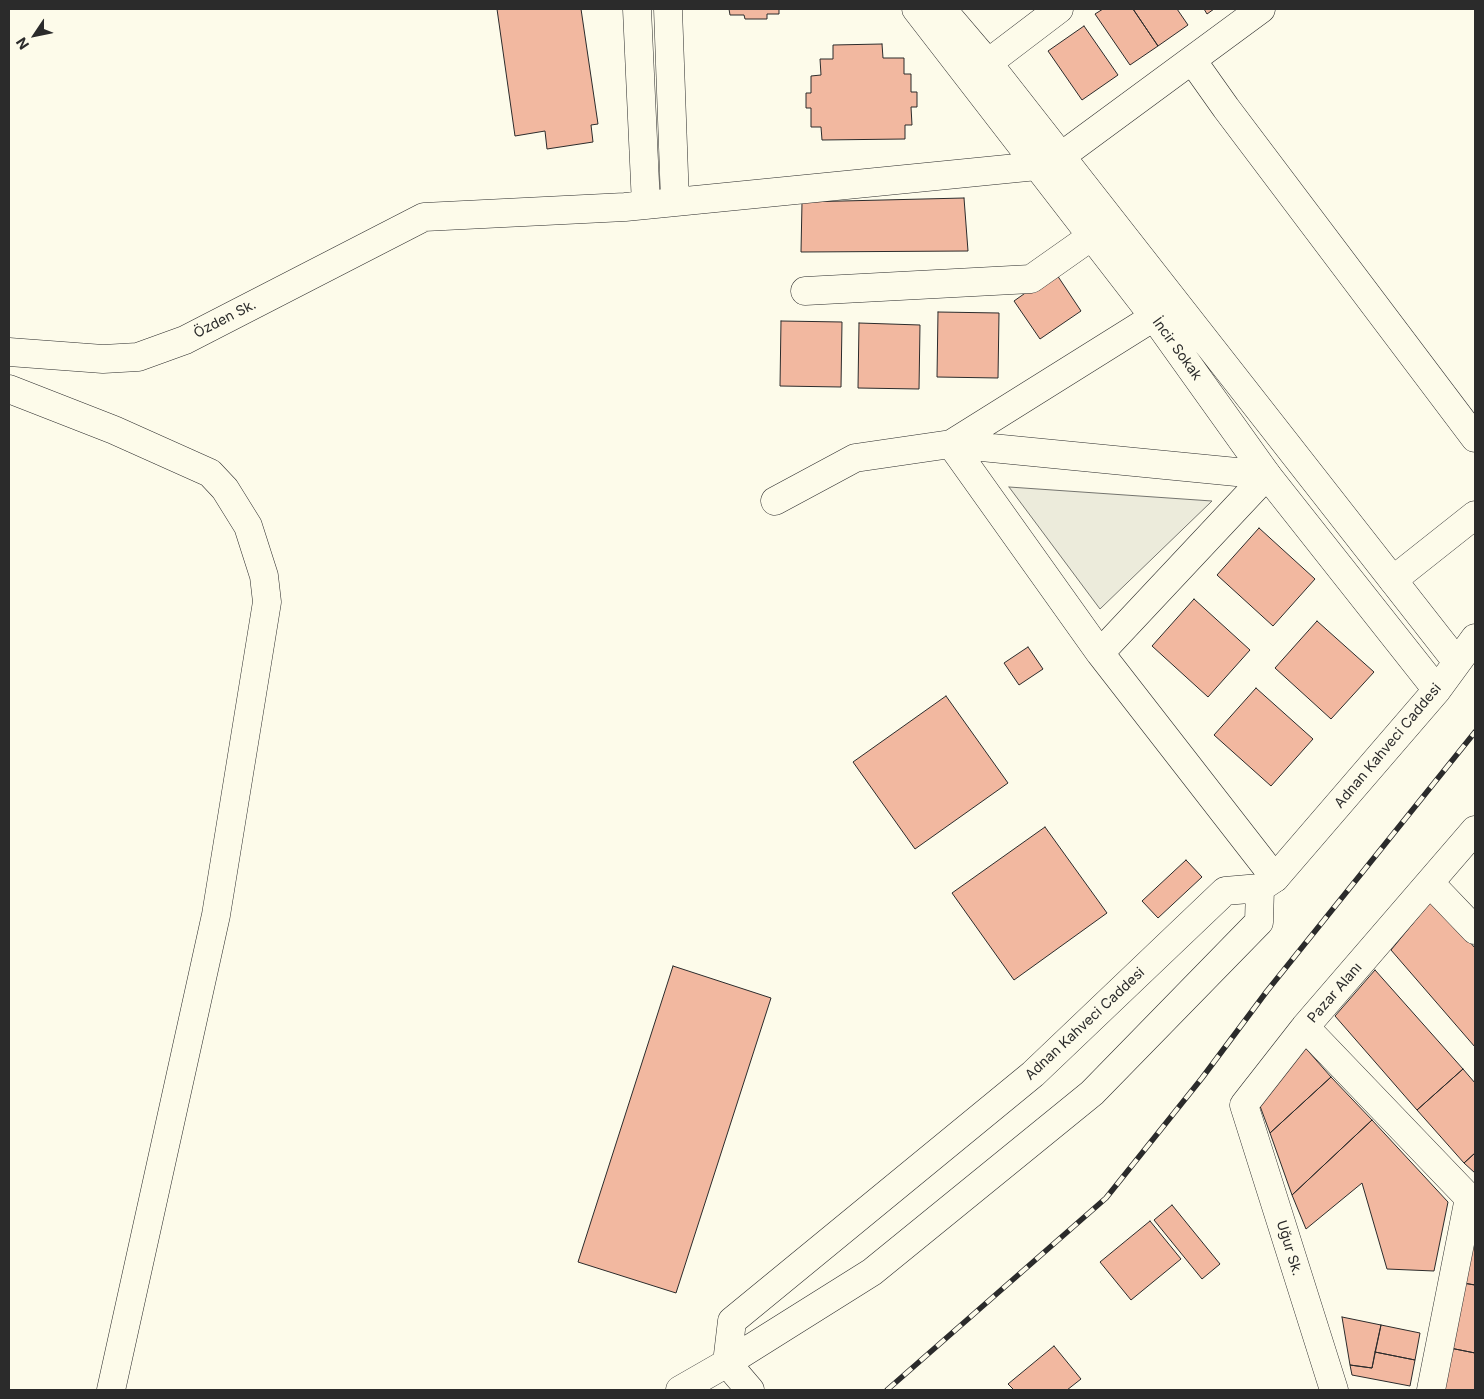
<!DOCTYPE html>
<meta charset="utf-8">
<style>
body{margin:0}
#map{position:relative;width:1484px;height:1399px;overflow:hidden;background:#fdfbea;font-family:Inter,sans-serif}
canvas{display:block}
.frame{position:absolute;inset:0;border:10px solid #2b2b2b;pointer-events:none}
.north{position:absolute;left:10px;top:10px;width:50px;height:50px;-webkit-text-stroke:4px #fdfbea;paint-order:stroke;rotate:236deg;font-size:14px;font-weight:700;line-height:20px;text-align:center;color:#2b2b2b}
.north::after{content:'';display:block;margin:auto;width:18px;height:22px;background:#2b2b2b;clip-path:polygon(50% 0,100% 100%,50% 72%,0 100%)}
</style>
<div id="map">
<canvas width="1484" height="1399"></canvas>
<div class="frame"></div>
<div class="north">N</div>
</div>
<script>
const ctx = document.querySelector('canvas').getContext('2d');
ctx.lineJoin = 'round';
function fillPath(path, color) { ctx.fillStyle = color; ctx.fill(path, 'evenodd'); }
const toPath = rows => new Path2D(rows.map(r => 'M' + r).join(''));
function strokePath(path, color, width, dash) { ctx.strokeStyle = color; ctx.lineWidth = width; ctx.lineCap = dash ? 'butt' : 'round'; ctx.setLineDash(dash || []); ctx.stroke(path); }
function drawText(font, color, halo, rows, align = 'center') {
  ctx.font = font + ' Inter,sans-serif'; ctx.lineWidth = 4; ctx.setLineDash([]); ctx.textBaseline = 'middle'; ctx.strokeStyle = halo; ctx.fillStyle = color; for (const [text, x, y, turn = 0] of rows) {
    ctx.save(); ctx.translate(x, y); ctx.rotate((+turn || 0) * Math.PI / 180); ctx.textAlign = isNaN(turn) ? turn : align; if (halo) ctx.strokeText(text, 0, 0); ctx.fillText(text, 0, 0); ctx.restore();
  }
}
const green = toPath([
 [1009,487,1212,501,1100,609,1009,487]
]);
fillPath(green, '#ecebdb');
strokePath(green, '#74746e', 1);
const building = toPath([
 [497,9,581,9,598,124,591,125,593,142,547,149,545,131,515,136,497,9],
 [729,9,779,9,779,14,767,14,767,19,745,19,744,15,730,15,729,9],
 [1103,9,1133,9,1158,46,1130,65,1095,14,1103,9],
 [1133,9,1177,9,1188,25,1158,46,1133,9],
 [1204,9,1214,9,1207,14,1204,9],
 [1084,26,1118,75,1082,100,1048,51,1084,26],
 [882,44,883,58,904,58,904,74,911,74,911,92,917,92,917,107,911,107,912,125,905,125,905,139,822,140,821,127,811,127,811,108,806,108,806,93,811,93,811,76,821,75,820,59,833,59,833,45,882,44],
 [964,198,968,251,801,252,802,202,964,198],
 [1055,272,1081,311,1040,339,1014,301,1055,272],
 [938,312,999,313,998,378,937,377,938,312],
 [781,321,842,322,841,387,780,386,781,321],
 [859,323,920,325,919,389,858,388,859,323],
 [1259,528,1315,579,1273,626,1217,575,1259,528],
 [1194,599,1250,650,1208,697,1152,646,1194,599],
 [1317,621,1374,672,1331,719,1275,668,1317,621],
 [1028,647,1043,669,1019,685,1004,663,1028,647],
 [1256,688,1313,739,1271,786,1214,735,1256,688],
 [946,696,1008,783,915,849,853,762,946,696],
 [1045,827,1107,913,1014,980,952,893,1045,827],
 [1186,860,1202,877,1158,918,1142,901,1186,860],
 [1433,899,1475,948,1475,1047,1391,950,1433,899],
 [673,966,771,998,676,1293,578,1262,673,966],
 [1375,970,1463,1069,1417,1110,1335,1016,1375,970],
 [1302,1044,1331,1077,1270,1133,1257,1098,1302,1044],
 [1463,1069,1475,1083,1475,1153,1464,1163,1417,1110,1463,1069],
 [1331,1077,1372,1120,1292,1195,1270,1133,1331,1077],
 [1372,1120,1448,1202,1434,1271,1387,1269,1362,1183,1306,1229,1292,1195,1372,1120],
 [1475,1153,1475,1173,1464,1163,1475,1153],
 [1172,1205,1220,1264,1202,1279,1154,1220,1172,1205],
 [1475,1219,1475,1285,1463,1283,1475,1219],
 [1150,1221,1181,1259,1131,1300,1100,1262,1150,1221],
 [1463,1283,1475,1285,1475,1353,1450,1348,1463,1283],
 [1342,1317,1381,1325,1372,1368,1350,1365,1342,1317],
 [1381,1325,1420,1333,1415,1360,1375,1352,1381,1325],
 [1054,1346,1081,1379,1067,1390,1014,1390,1008,1384,1054,1346],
 [1450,1348,1475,1353,1475,1390,1442,1390,1450,1348],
 [1375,1352,1415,1360,1410,1386,1352,1375,1350,1365,1372,1368,1375,1352]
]);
fillPath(building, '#f2b8a0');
strokePath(building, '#2b2b2b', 1);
const minor = toPath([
 [637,9,646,205],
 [668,9,675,202],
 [1192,60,1226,108,1475,438],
 [988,63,1059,9],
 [1060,157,1261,9],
 [805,291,1031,279,1092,236],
 [1154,317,951,444,1100,653,1275,878],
 [9,352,103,359,138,357,185,340,424,217,625,207,1037,166],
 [9,389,114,430,210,473,225,489,248,526,264,576,267,602,216,915,111,1390],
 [775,501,855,458,951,444,1267,475],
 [1393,580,1475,515],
 [1100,653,1267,475],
 [1430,883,1475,930],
 [1305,1027,1469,1198,1475,1199],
 [1334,1390,1244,1105,1305,1027,1475,830],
 [1431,1390,1469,1198]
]);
const major = toPath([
 [916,9,1154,317,1267,475,1437,690],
 [942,9,988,63,1457,662],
 [727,1363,732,1321,1033,1074,1225,891,1260,888,1275,878,1437,690,1475,638],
 [727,1363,750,1390],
 [680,1390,727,1363,872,1272,1092,1093,1259,922,1260,888]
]);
strokePath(minor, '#2b2b2b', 29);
strokePath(major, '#2b2b2b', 29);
strokePath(minor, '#fdfbea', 28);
strokePath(major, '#fdfbea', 28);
const rail = toPath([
 [887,1390,1106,1198,1202,1078,1267,991,1475,732]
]);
strokePath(rail, '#2b2b2b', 5.5);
strokePath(rail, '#fdfbea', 4, [11]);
drawText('14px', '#2b2b2b', '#fdfbea', [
 ["Özden Sk.",225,319,-27],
 ["İncir Sokak",1177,349,54],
 ["Adnan Kahveci Caddesi",1388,746,-50],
 ["Pazar Alanı",1335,993,-49],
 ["Adnan Kahveci Caddesi",1085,1024,-43],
 ["Uğur Sk.",1289,1248,73]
]);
</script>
